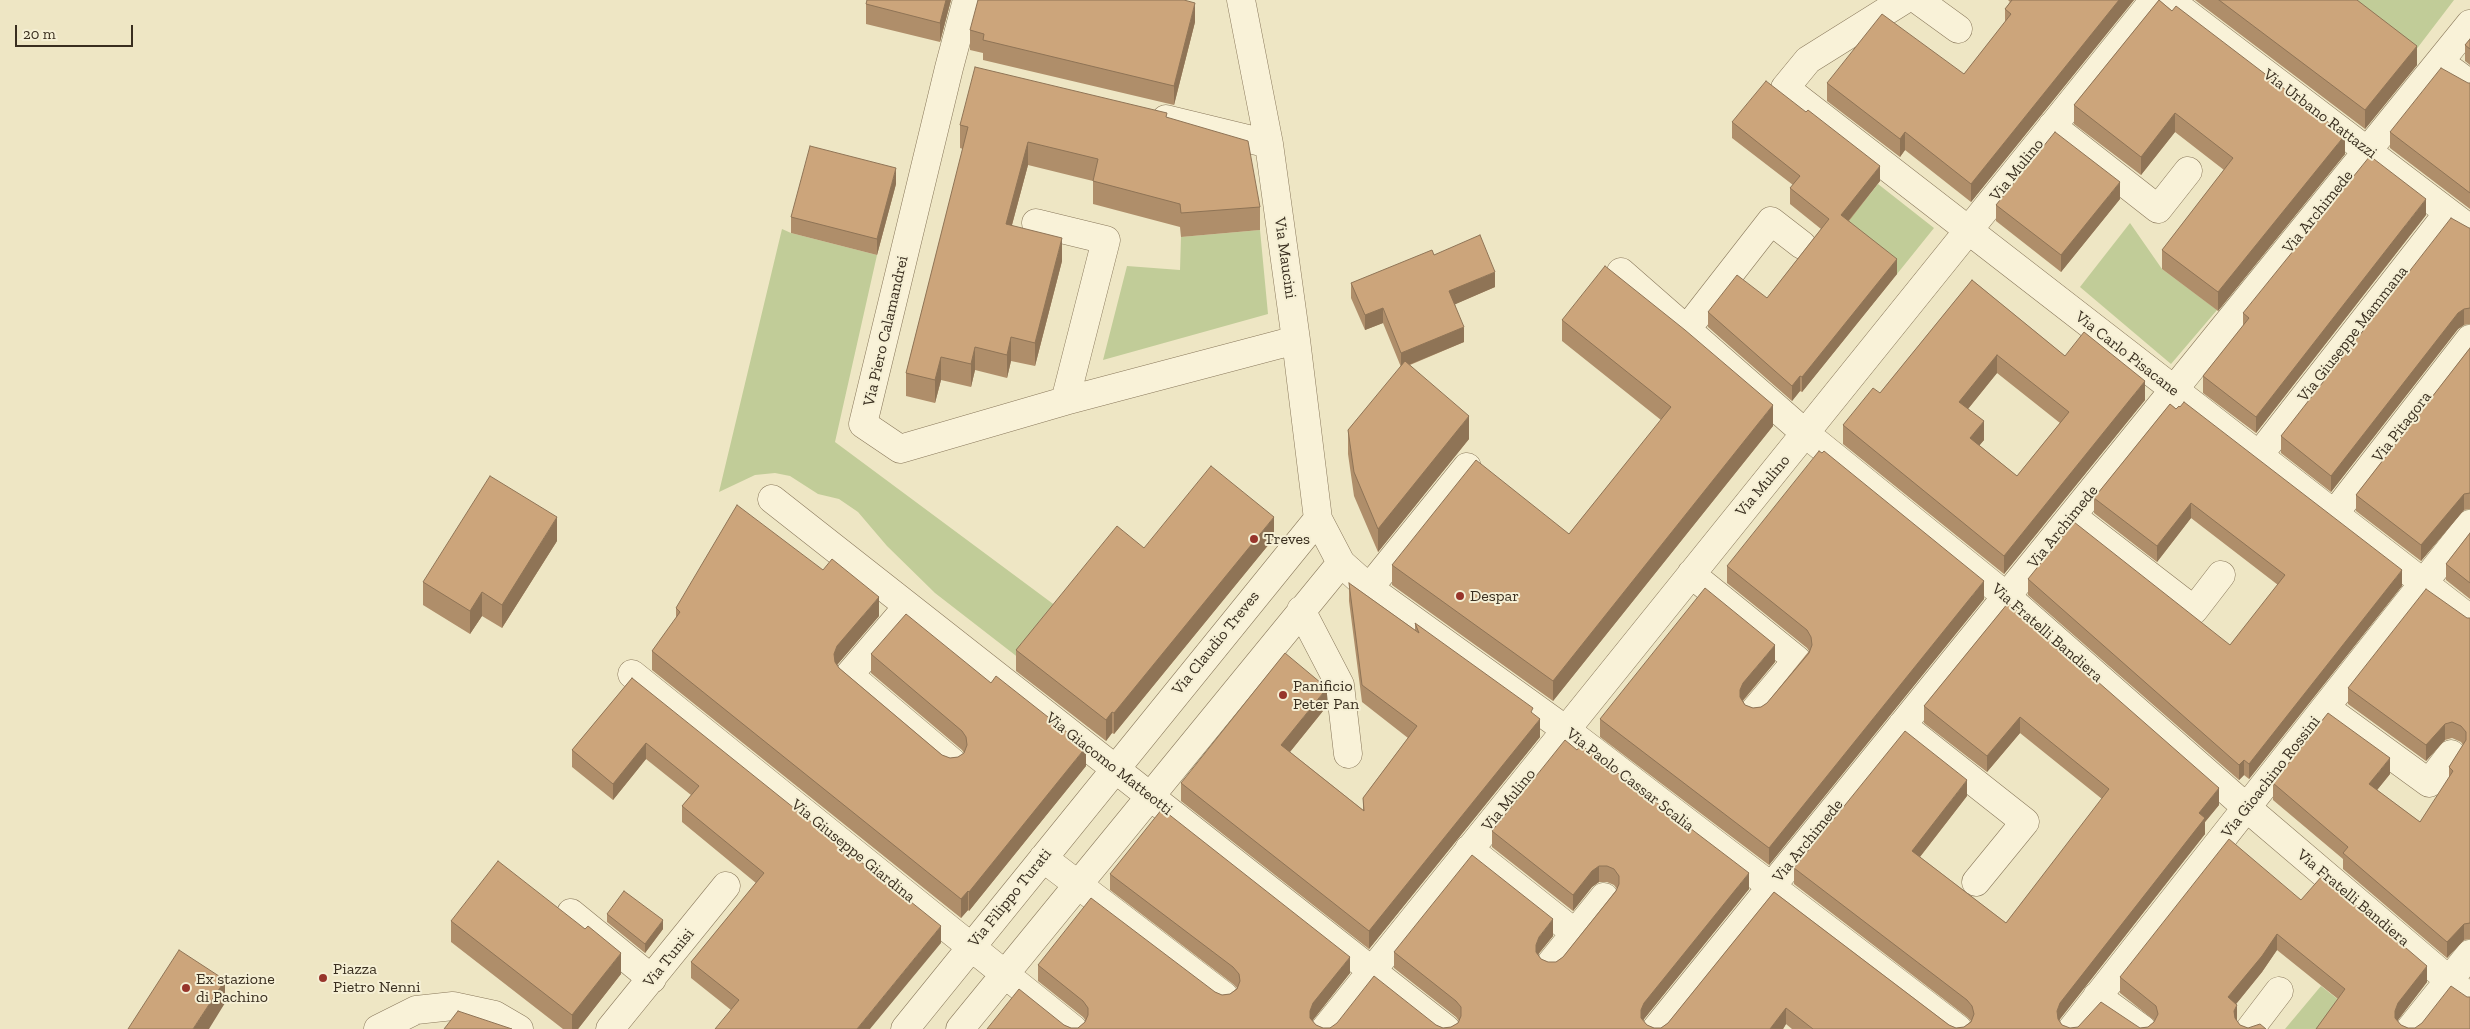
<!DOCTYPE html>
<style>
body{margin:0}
#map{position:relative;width:2470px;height:1029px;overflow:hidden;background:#eee6c4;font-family:"Zilla Slab",serif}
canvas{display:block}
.scale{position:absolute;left:15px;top:25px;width:118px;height:22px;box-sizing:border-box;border:2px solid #392e1f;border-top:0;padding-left:6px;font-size:15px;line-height:18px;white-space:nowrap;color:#392e1f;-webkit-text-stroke:4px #f5efd4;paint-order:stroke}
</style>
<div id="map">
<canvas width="2470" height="1029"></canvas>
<div class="scale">20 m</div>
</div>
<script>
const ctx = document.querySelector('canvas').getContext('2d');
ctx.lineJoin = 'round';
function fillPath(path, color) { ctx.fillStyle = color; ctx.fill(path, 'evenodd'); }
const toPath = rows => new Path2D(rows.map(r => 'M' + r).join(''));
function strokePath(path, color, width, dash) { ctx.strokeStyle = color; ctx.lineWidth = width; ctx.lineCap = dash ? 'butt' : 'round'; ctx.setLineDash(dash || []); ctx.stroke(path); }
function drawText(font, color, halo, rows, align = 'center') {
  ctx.font = font + ' "Zilla Slab",serif'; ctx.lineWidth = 4; ctx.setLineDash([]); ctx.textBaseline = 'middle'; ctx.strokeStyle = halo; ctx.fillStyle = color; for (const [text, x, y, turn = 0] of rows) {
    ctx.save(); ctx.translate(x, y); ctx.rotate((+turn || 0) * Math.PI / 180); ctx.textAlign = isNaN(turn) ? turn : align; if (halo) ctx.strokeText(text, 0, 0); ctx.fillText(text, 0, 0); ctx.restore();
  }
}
fillPath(toPath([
 [2353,0,2454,0,2409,59],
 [1878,184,1934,228,1897,274,1841,230],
 [2130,223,2162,269,2217,310,2171,364,2080,287],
 [782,229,791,233,877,255,835,442,1064,612,1024,662,935,593,887,546,858,512,839,499,818,494,790,476,775,473,755,475,719,492],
 [1260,230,1268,314,1103,360,1127,266,1180,270,1181,237],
 [2321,986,2345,1005,2329,1029,2285,1029]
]), '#c1cc98');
const minor = toPath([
 [967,0,949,68,863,424,900,449,1065,401,1296,340],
 [1241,0,1269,144,1296,340,1318,519,1341,563,1369,588,1566,730,1958,1029],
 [1904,0,1808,60,1785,88,2470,619],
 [1918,0,1958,29],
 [2169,0,2470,229],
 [2440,62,2470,84],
 [1166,119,1269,144],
 [2052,126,2158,209,2188,171],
 [1036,223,1106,240,1065,401],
 [1621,272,1806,434,2006,596,2247,808,2470,998],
 [1686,330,1771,221,1802,245],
 [2259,455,2448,213],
 [772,499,1446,1029],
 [2334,514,2470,339],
 [2072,516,2194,610,2221,575],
 [1691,574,1797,660,1755,710],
 [1369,588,1467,467],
 [908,606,849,675,952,762],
 [1301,610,1340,685,1348,754],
 [632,674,1073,1029],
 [2326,708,2429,783,2451,754],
 [1902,725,2025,822,1976,882],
 [1469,849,1575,933,1551,963],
 [1043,858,1224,996],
 [571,913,652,979],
 [1575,933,1604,897],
 [2097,996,2142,1029],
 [378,1029,416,1010,453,1006,495,1015,519,1029],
 [610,1029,726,886],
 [905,1029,1318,519],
 [960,1029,1341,563],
 [1325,1029,2154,0],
 [1656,1029,2470,24],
 [2072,1029,2470,524],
 [2250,1029,2279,991],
 [2410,1029,2470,954]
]);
strokePath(minor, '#89785b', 29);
strokePath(minor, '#f9f2d8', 28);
fillPath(toPath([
 [951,0,940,42,866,24,866,4],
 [2008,0,2134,0,1971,202,1905,150,1900,157,1827,101,1827,83,1964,74,2005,22,2005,9,2010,2],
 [2159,0,2345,154,2218,311,2162,269,2162,250,2224,170,2175,132,2141,175,2074,124,2074,105],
 [2195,0,2357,0,2417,65,2365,129],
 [1195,22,1174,105,983,60,983,53,970,50,970,30],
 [2470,39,2470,65,2465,61,2465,45],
 [2468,83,2470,83,2470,209,2390,148,2390,132],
 [1167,118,1260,207,1260,230,1181,237,1180,227,1093,204,1093,181,1028,165,1012,225,1062,261,1035,366,1011,361,1007,378,975,370,971,387,941,380,935,403,906,396,906,373,963,149,960,148,960,125],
 [1732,122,1880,181,1849,221,1897,274,1802,392,1800,391,1792,401,1708,327,1708,312,1767,298,1821,229,1790,204,1790,188,1793,185,1732,138],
 [896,184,877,255,791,233,791,217],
 [2120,199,2061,272,1996,221,1996,205],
 [2426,215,2256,433,2203,393,2203,376,2243,326,2243,313],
 [2469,228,2470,228,2470,324,2464,325,2458,329,2331,492,2281,453,2281,436],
 [1434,255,1495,287,1455,304,1464,342,1410,365,1469,439,1378,552,1354,496,1348,454,1348,430,1401,367,1383,323,1365,330,1351,298,1351,283],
 [1972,280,2065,356,2145,400,2004,574,1843,444,1843,425,1880,393],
 [1997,373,2060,423,2017,476,1979,445,1984,440,1968,409],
 [1562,320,1773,426,1553,701,1392,585,1392,565,1569,534,1661,420,1562,341],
 [2470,348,2470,509,2464,510,2421,561,2356,511,2356,495],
 [2170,404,2402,586,2249,779,2244,775,2239,780,2028,595,2028,579,2230,645,2278,585,2191,518,2157,562,2094,513,2094,498],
 [2470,533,2470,599,2446,580,2446,564],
 [1274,538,1114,734,1112,733,1106,741,1016,671,1016,650,1144,548],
 [557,541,502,628,482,616,470,634,423,605,423,582],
 [1727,566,1984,599,1769,865,1600,737,1600,719,1775,662,1743,701,1745,705,1753,708,1761,707,1767,703,1809,651,1807,648,1727,583],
 [1349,583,1415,630,1415,623,1533,714,1540,737,1369,949,1181,801,1181,783,1327,706,1290,752,1363,810,1363,798,1408,738,1362,702,1349,601],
 [2008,603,2219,805,2205,822,2205,834,2060,1019,2059,1021,2062,1025,2070,1028,2140,1028,2148,1027,2155,1021,2120,993,2120,977,2301,900,2427,982,2398,1020,2397,1021,2401,1025,2408,1028,2470,1029,2316,1029,2338,999,2277,950,2262,972,2236,1004,2237,1021,2240,1025,2248,1028,2266,1029,1792,1029,1786,1024,1783,1029,987,1029,1064,1025,1071,1028,1078,1028,1085,1022,1086,1021,1083,1017,1038,981,1038,965,1215,992,1222,995,1230,994,1237,988,1233,984,1110,890,1110,874,1350,973,1313,1020,1312,1021,1316,1025,1323,1028,1436,1025,1443,1028,1451,1027,1458,1023,1459,1021,1456,1017,1394,968,1394,952,1553,936,1538,955,1541,959,1548,962,1556,962,1563,957,1617,889,1614,885,1607,882,1599,882,1592,887,1573,911,1492,847,1492,831,1749,889,1644,1019,1643,1021,1647,1025,1654,1028,1661,1028,1668,1023,1774,892,1949,1025,1956,1028,1964,1027,1971,1021,1967,1017,1794,884,1794,868,1967,796,1920,857,2006,923,2102,799,2020,733,1987,772,1924,723,1924,706],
 [676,608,879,616,837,665,839,668,942,755,950,758,958,757,964,753,962,750,871,673,871,654,1086,766,969,911,968,910,961,918,652,670,652,651,676,619],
 [2467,618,2470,618,2470,939,2464,940,2447,958,2343,869,2343,859,2273,800,2273,783,2390,774,2377,790,2420,822,2449,778,2449,767,2463,745,2461,742,2452,738,2445,740,2426,761,2348,704,2348,688],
 [632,678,941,943,731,1010,691,978,691,962,756,883,682,822,682,806,691,795,646,759,613,800,572,767,572,750],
 [607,914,663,929,645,953,607,922],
 [451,921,621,974,578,1029,563,1029,451,942]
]), '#af8e6a');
fillPath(toPath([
 [946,0,951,0,940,42,940,23],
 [2119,0,2134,0,1971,202,1971,184],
 [1195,3,1195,22,1174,105,1174,86],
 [2417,46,2417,65,2365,129,2365,110],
 [2175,113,2175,132,2141,175,2141,157],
 [1905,132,1905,150,1900,157,1900,139],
 [2345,135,2345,154,2218,311,2218,292],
 [1028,142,1028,165,1006,247,1006,224],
 [1880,166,1880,181,1841,230,1841,215],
 [896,168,896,184,877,255,877,239],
 [2120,182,2120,199,2061,272,2061,255],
 [2426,199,2426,215,2256,433,2256,417],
 [1062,238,1062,261,1035,366,1035,343],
 [1897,259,1897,274,1802,392,1802,377],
 [1495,272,1495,287,1449,307,1449,291],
 [1383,308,1383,323,1365,330,1365,315],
 [2464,309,2464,325,2458,329,2331,492,2331,476,2458,313],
 [1464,327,1464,342,1401,368,1401,353],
 [1011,337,1011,361,1007,378,1007,355],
 [975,347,975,370,971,387,971,364],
 [1997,355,1997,373,1959,420,1959,402],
 [941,357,941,380,935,403,935,380],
 [1800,376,1800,391,1792,401,1792,386],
 [2145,381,2145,400,2004,574,2004,556],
 [1773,405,1773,426,1553,701,1553,681],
 [1469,416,1469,439,1378,552,1378,529],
 [1984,421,1984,440,1970,457,1970,438],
 [2464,494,2464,510,2421,561,2421,545],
 [2191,503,2191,518,2157,562,2157,546],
 [557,517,557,541,502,628,502,605],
 [1274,517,1274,538,1114,734,1114,713],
 [2402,570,2402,586,2249,779,2249,764],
 [1984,581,1984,599,1769,865,1769,848],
 [482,592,482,616,470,634,470,611],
 [879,597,879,616,837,665,834,673,834,654,837,646],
 [1775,645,1775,662,1743,700,1740,708,1740,690,1743,683],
 [1327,688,1327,706,1281,763,1281,745],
 [1112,712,1112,733,1106,741,1106,720],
 [2020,717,2020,733,1987,772,1987,756],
 [1540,719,1540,737,1369,949,1369,931],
 [2445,724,2445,740,2426,761,2426,745],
 [646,743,646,759,613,800,613,784],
 [1086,747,1086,766,969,911,969,892],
 [2390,758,2390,774,2369,800,2369,784],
 [2244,760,2244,775,2239,780,2239,765],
 [1967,780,1967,796,1912,867,1912,851],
 [2219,788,2219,805,2205,822,2205,834,2060,1019,2057,1027,2057,1011,2060,1003,2199,813],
 [1599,866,1599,882,1592,887,1573,911,1573,895,1592,871],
 [1749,873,1749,889,1644,1019,1641,1026,1641,1010,1644,1003],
 [968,891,968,910,961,918,961,899],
 [1553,919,1553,936,1539,953,1536,961,1536,945,1539,937],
 [663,920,663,929,645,953,645,944],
 [2464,924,2464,940,2447,958,2447,942],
 [941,926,941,943,870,1029,857,1029],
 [2277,934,2277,950,2262,972,2228,1014,2228,997],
 [621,953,621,974,578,1029,572,1029,572,1015],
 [1350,957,1350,973,1313,1020,1310,1027,1310,1011,1313,1003],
 [2427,966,2427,982,2398,1020,2395,1027,2395,1011,2398,1003],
 [225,980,225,1003,209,1029,193,1029],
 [2237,1005,2237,1021,2234,1027,2234,1011],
 [1786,1008,1786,1024,1783,1029,1770,1029]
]), '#8f7456');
const building = toPath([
 [867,0,946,0,940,23,866,4,867,0],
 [978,0,1184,0,1195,3,1174,86,983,40,984,34,970,30,978,0],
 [2012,0,2119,0,1971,184,1905,132,1900,139,1827,83,1882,14,1964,74,2011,14,2005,9,2012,0],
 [2159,0,2172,11,2176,6,2345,135,2218,292,2162,250,2233,158,2175,113,2141,157,2074,105,2159,0],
 [2219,0,2357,0,2417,46,2365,110,2219,0],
 [2470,39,2470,49,2465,45,2470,39],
 [975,67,1167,113,1166,117,1248,141,1260,207,1181,213,1180,204,1093,181,1098,159,1028,142,1006,224,1062,238,1035,343,1011,337,1007,355,975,347,971,364,941,357,935,380,906,373,968,127,960,125,975,67],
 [2441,68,2468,83,2470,83,2470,193,2390,132,2441,68],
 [1766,81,1806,112,1808,110,1880,166,1841,215,1897,259,1802,377,1800,376,1792,386,1708,312,1737,275,1767,298,1829,219,1790,188,1800,176,1732,122,1766,81],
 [2055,132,2120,182,2061,255,1996,205,2055,132],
 [810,146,896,168,877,239,791,217,810,146],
 [2370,156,2426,199,2256,417,2203,376,2249,318,2243,313,2370,156],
 [2451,218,2469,228,2470,228,2470,308,2464,309,2458,313,2331,476,2281,436,2451,218],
 [1480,235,1495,272,1449,291,1464,327,1401,353,1383,308,1365,315,1351,283,1432,250,1434,255,1480,235],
 [1605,266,1685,330,1773,405,1553,681,1392,565,1476,460,1569,534,1671,407,1562,320,1605,266],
 [1972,280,2065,356,2084,332,2145,381,2004,556,1843,425,1873,388,1880,393,1972,280],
 [1997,355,2069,412,2017,476,1970,438,1984,421,1959,402,1997,355],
 [2470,348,2470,493,2464,494,2421,545,2356,495,2470,348],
 [1405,361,1469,416,1378,529,1354,472,1348,430,1405,361],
 [2184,402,2402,570,2249,764,2244,760,2239,765,2028,579,2074,522,2230,645,2285,575,2191,503,2157,546,2094,498,2170,404,2176,409,2179,406,2180,407,2184,402],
 [1819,451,1822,453,1824,451,1984,581,1769,848,1600,719,1705,588,1775,645,1743,683,1740,690,1740,697,1745,705,1753,708,1761,707,1767,703,1809,653,1812,645,1811,637,1807,630,1727,566,1819,451],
 [1211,466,1274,517,1114,713,1112,712,1106,720,1016,650,1117,526,1144,548,1211,466],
 [490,476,557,517,502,605,482,592,470,611,423,582,490,476],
 [737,505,823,570,832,559,879,597,837,646,834,654,835,662,839,668,942,755,950,758,958,757,964,753,967,745,966,737,962,731,871,654,906,614,991,683,996,676,1086,747,969,892,968,891,961,899,652,651,680,612,676,608,737,505],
 [2470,533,2470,583,2446,564,2470,533],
 [1349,583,1419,633,1415,623,1533,708,1531,712,1540,719,1369,931,1181,783,1285,653,1327,688,1281,745,1364,811,1363,798,1417,726,1362,685,1349,583],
 [2426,589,2467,618,2470,618,2470,923,2464,924,2447,942,2343,853,2348,847,2273,783,2328,713,2390,758,2369,784,2420,822,2453,771,2449,767,2466,740,2466,732,2461,726,2452,722,2445,724,2426,745,2348,688,2426,589],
 [2008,603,2219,788,2199,813,2205,818,2060,1003,2057,1011,2058,1019,2062,1025,2070,1028,2078,1027,2101,1002,2140,1028,2148,1027,2154,1022,2158,1014,2156,1006,2120,977,2229,839,2301,900,2322,876,2427,966,2398,1003,2395,1011,2395,1018,2401,1025,2408,1028,2415,1028,2422,1023,2451,986,2467,997,2470,997,2470,1029,2316,1029,2345,989,2277,934,2262,956,2228,997,2237,1005,2234,1011,2235,1018,2240,1025,2248,1028,2260,1024,2266,1029,1813,1029,1786,1008,1770,1029,987,1029,1019,989,1064,1025,1071,1028,1078,1028,1085,1022,1088,1015,1088,1008,1083,1001,1038,965,1091,898,1215,992,1222,995,1230,994,1237,989,1240,981,1239,974,1233,967,1110,874,1162,809,1350,957,1313,1003,1310,1011,1310,1018,1316,1025,1323,1028,1330,1028,1337,1023,1374,976,1436,1025,1443,1028,1451,1027,1458,1023,1461,1016,1461,1007,1456,1001,1394,952,1472,855,1553,919,1539,937,1536,945,1536,952,1541,959,1548,962,1556,962,1563,957,1616,891,1619,884,1619,876,1614,869,1607,866,1599,866,1592,871,1573,895,1492,831,1565,740,1577,750,1581,745,1749,873,1644,1003,1641,1010,1641,1018,1647,1025,1654,1028,1661,1028,1668,1023,1774,892,1949,1025,1956,1028,1964,1027,1971,1022,1974,1014,1972,1006,1967,1000,1794,868,1905,731,1967,780,1912,851,2006,923,2109,789,2020,717,1987,756,1924,706,2008,603],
 [632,678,941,926,857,1029,715,1029,739,1000,691,962,764,873,682,806,699,786,646,743,613,784,572,750,632,678],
 [498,861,585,929,588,926,621,953,572,1015,451,921,498,861],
 [624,891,663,920,645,944,607,914,624,891],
 [179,950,225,980,193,1029,128,1029,179,950],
 [458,1011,512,1029,444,1029,458,1011]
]);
fillPath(building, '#cca57b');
strokePath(building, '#8f7456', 1);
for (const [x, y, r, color] of [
 [1254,539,5,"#97352b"],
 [1460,596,5,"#97352b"],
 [1283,695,5,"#97352b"],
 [323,978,5,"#97352b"],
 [186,988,5,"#97352b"]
]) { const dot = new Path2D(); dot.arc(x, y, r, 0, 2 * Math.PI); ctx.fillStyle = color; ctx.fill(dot); strokePath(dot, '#f5efd4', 2); }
drawText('16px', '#392e1f', '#f5efd4', [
 ["Via Urbano Rattazzi",2320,114,37],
 ["Via Mulino",2017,170,-51],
 ["Via Archimede",2318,212,-51],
 ["Via Maucini",1285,258,82],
 ["Via Piero Calamandrei",886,331,-77],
 ["Via Giuseppe Mammana",2353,334,-52],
 ["Via Carlo Pisacane",2127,354,38],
 ["Via Pitagora",2402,427,-52],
 ["Via Mulino",1763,486,-50],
 ["Via Archimede",2063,527,-51],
 ["Via Fratelli Bandiera",2047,633,41],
 ["Via Claudio Treves",1216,643,-51],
 ["Via Giacomo Matteotti",1109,764,38],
 ["Via Gioachino Rossini",2271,777,-52],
 ["Via Paolo Cassar Scalia",1630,780,38],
 ["Via Mulino",1509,800,-51],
 ["Via Archimede",1808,841,-51],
 ["Via Giuseppe Giardina",853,851,39],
 ["Via Filippo Turati",1010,898,-51],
 ["Via Fratelli Bandiera",2353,898,40],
 ["Via Tunisi",669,958,-51]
]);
drawText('16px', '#392e1f', '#f5efd4', [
 ["Treves",1264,539],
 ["Despar",1470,596],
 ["Panificio",1293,686],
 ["Peter Pan",1293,704],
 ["Piazza",333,969],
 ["Pietro Nenni",333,987],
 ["Ex stazione",196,979],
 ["di Pachino",196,997]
], 'left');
</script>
